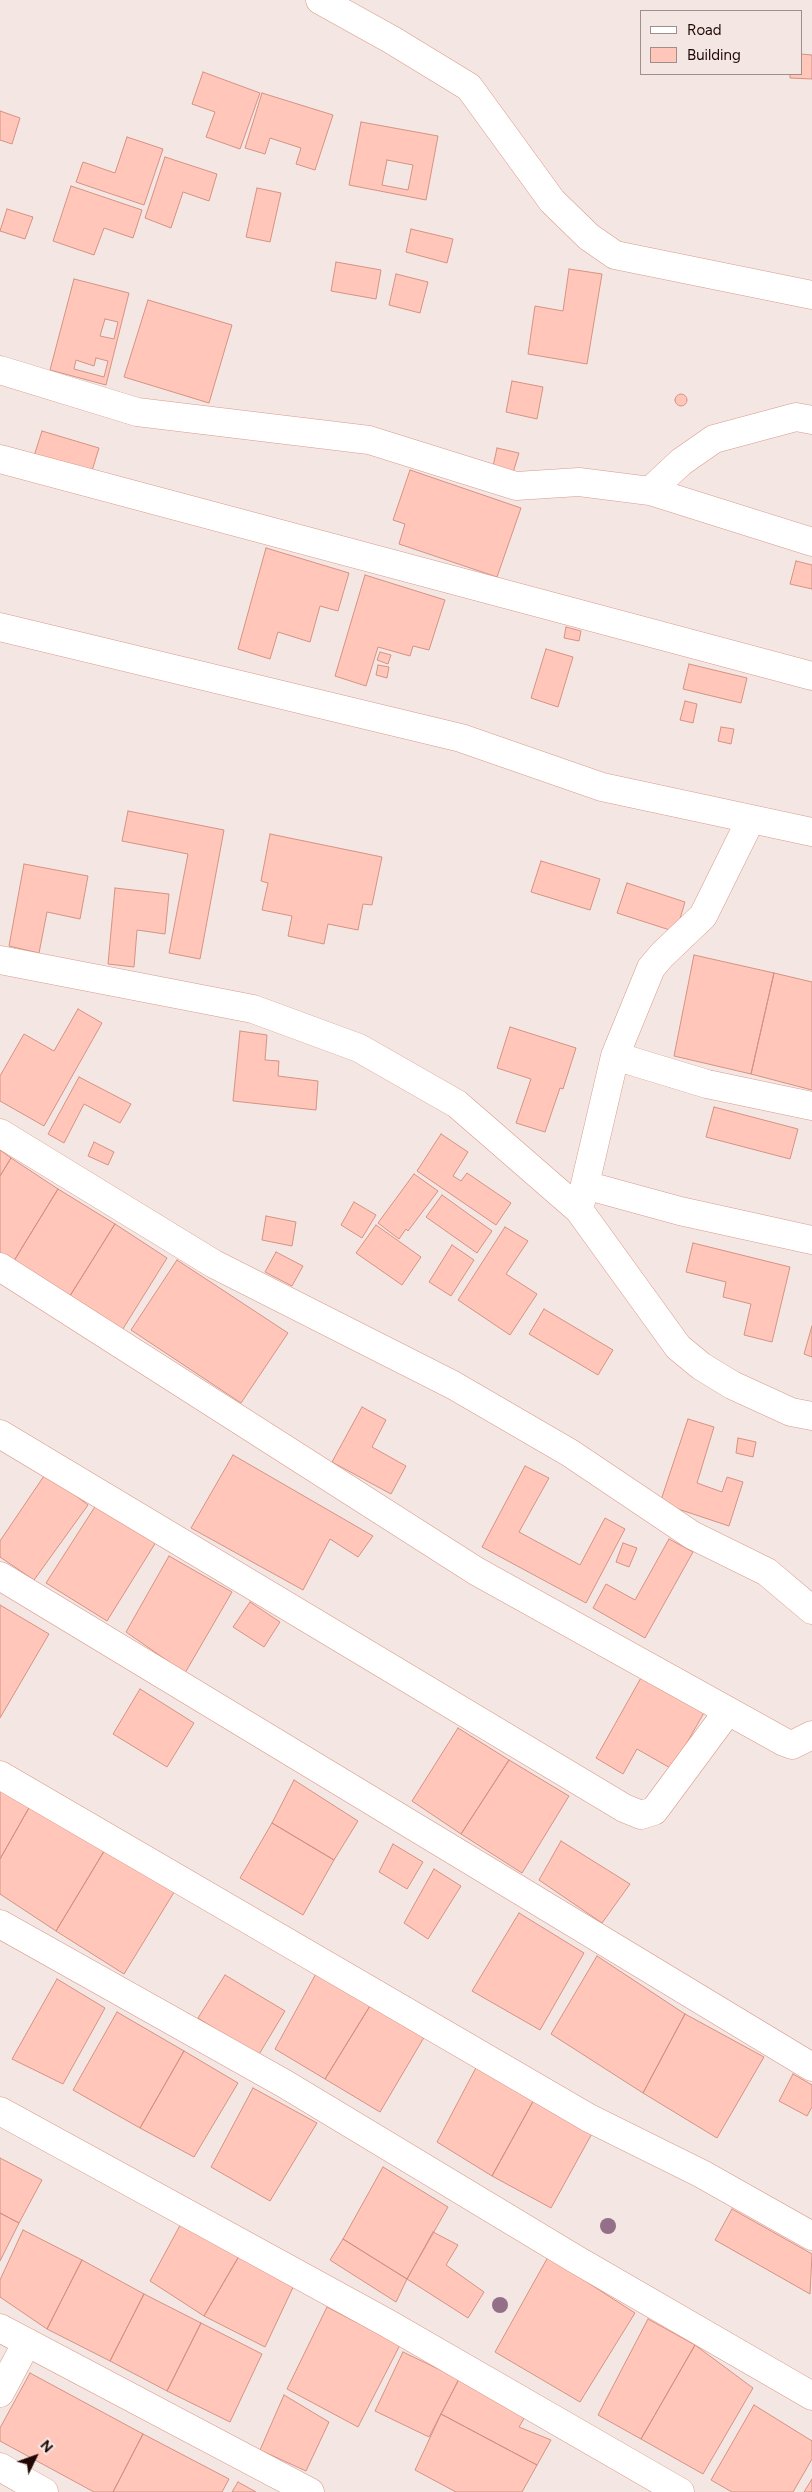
<!DOCTYPE html>
<style>
body{margin:0}
#map{position:relative;width:812px;height:2492px;overflow:hidden;background:#f4e6e2;font-family:Figtree,sans-serif}
canvas{display:block}
.legend{position:absolute;left:640px;top:10px;width:162px;height:65px;box-sizing:border-box;background:#f4e6e2;border:1px solid #9f8e8a;margin:0;padding:6px 9px;list-style:none;font-size:15px;color:#200905}
.legend li{display:flex;align-items:center;gap:10px;height:25px}
.legend b{width:25px;border:1px solid #9f8e8a}
.north{position:absolute;left:10px;top:2432px;width:50px;height:50px;-webkit-text-stroke:4px #f4e6e2;paint-order:stroke;rotate:48deg;font-size:14px;font-weight:700;line-height:20px;text-align:center;color:#200905}
.north::after{content:'';display:block;margin:auto;width:18px;height:22px;background:#200905;clip-path:polygon(50% 0,100% 100%,50% 72%,0 100%)}
</style>
<div id="map">
<canvas width="812" height="2492"></canvas>
<ul class="legend">
<li><b style="height:6px;background:#fff"></b>Road</li>
<li><b style="height:14px;background:#ffc6b9"></b>Building</li>
</ul>
<div class="north">N</div>
</div>
<script>
const ctx = document.querySelector('canvas').getContext('2d');
ctx.lineJoin = 'round';
function fillPath(path, color) { ctx.fillStyle = color; ctx.fill(path, 'evenodd'); }
const toPath = rows => new Path2D(rows.map(r => 'M' + r).join(''));
function strokePath(path, color, width, dash) { ctx.strokeStyle = color; ctx.lineWidth = width; ctx.lineCap = dash ? 'butt' : 'round'; ctx.setLineDash(dash || []); ctx.stroke(path); }
const building = toPath([
 [801,54,812,55,812,79,790,78,790,74,801,74,801,54],
 [203,72,260,93,240,149,206,137,215,112,192,104,203,72],
 [262,93,333,115,315,170,296,164,301,148,270,138,265,154,245,148,262,93],
 [0,111,20,118,12,144,0,140,0,111],
 [361,122,438,136,426,200,349,185,361,122],
 [387,160,413,165,408,190,382,185,387,160],
 [127,137,163,149,144,205,76,182,83,162,115,173,127,137],
 [165,157,217,174,209,201,183,192,171,228,145,218,165,157],
 [71,186,142,210,133,238,104,228,94,255,53,241,71,186],
 [257,188,281,193,270,242,246,237,257,188],
 [7,209,33,217,25,239,0,231,7,209],
 [411,229,453,239,447,263,406,252,411,229],
 [336,262,381,270,376,299,331,291,336,262],
 [569,269,602,274,587,364,528,354,535,306,563,311,569,269],
 [396,274,428,282,420,313,389,305,396,274],
 [74,279,129,293,106,385,50,370,74,279],
 [105,319,118,322,114,339,100,336,105,319],
 [96,358,108,361,104,377,74,369,76,360,94,366,96,358],
 [148,300,232,325,209,403,124,377,148,300],
 [512,381,543,387,537,419,506,412,512,381],
 '675 400a6 6 0 1 1 12 0a6 6 0 1 1-12 0Z',
 [42,431,99,448,91,474,34,456,42,431],
 [497,448,519,453,512,476,492,471,497,448],
 [410,470,521,508,497,577,399,544,405,524,393,520,410,470],
 [266,548,349,573,338,611,320,606,310,642,278,632,270,659,238,649,266,548],
 [796,561,812,565,812,589,790,584,796,561],
 [365,575,445,600,429,650,413,646,410,656,378,647,366,686,335,676,365,575],
 [566,627,581,631,579,641,564,638,566,627],
 [546,649,573,657,558,707,531,698,546,649],
 [380,652,391,655,388,664,377,660,380,652],
 [689,664,747,678,741,703,683,689,689,664],
 [378,665,389,667,387,678,376,675,378,665],
 [685,701,697,704,693,723,680,720,685,701],
 [721,727,734,729,731,744,718,741,721,727],
 [128,811,224,830,200,959,169,953,188,854,122,841,128,811],
 [270,834,382,857,372,905,363,904,358,930,328,924,324,944,288,936,292,916,262,910,268,883,261,881,270,834],
 [541,861,600,879,590,910,531,892,541,861],
 [24,864,88,876,80,919,47,912,39,953,9,946,24,864],
 [627,883,685,902,676,932,617,913,627,883],
 [115,888,169,894,165,934,137,930,134,967,108,964,115,888],
 [694,955,774,973,751,1074,674,1056,694,955],
 [774,973,812,982,812,1090,751,1074,774,973],
 [78,1009,102,1023,44,1126,0,1101,0,1076,24,1034,54,1051,78,1009],
 [510,1027,576,1048,563,1089,560,1088,545,1132,516,1123,531,1079,497,1068,510,1027],
 [240,1031,267,1035,265,1060,279,1061,278,1076,318,1081,316,1110,233,1101,240,1031],
 [79,1077,131,1104,120,1123,84,1104,64,1143,48,1134,79,1077],
 [714,1107,798,1129,790,1159,706,1137,714,1107],
 [441,1134,468,1152,453,1176,461,1181,467,1173,511,1203,496,1225,417,1171,441,1134],
 [94,1142,114,1152,108,1165,88,1156,94,1142],
 [0,1150,11,1158,0,1176,0,1150],
 [11,1158,58,1189,12,1264,0,1257,0,1176,11,1158],
 [414,1174,438,1191,408,1231,406,1229,399,1239,378,1223,414,1174],
 [58,1189,115,1224,68,1299,12,1264,58,1189],
 [442,1195,492,1231,477,1253,426,1217,442,1195],
 [354,1202,376,1215,362,1238,341,1225,354,1202],
 [266,1216,296,1222,292,1246,262,1240,266,1216],
 [115,1224,167,1258,121,1332,68,1299,115,1224],
 [376,1225,421,1257,402,1285,356,1253,376,1225],
 [505,1227,528,1241,506,1274,537,1294,510,1335,458,1300,505,1227],
 [693,1243,790,1267,772,1342,744,1335,751,1304,723,1297,726,1282,686,1272,693,1243],
 [452,1245,474,1260,451,1296,429,1282,452,1245],
 [276,1252,303,1266,292,1286,265,1272,276,1252],
 [177,1260,288,1333,241,1403,131,1330,177,1260],
 [544,1309,613,1350,598,1375,529,1334,544,1309],
 [812,1326,812,1357,804,1354,812,1326],
 [362,1407,386,1420,372,1447,406,1466,391,1494,332,1462,362,1407],
 [688,1419,714,1427,697,1483,722,1492,727,1477,743,1482,729,1526,660,1503,688,1419],
 [738,1438,756,1442,753,1457,736,1453,738,1438],
 [233,1455,373,1536,358,1557,330,1539,303,1590,191,1528,233,1455],
 [525,1466,549,1478,519,1532,580,1565,605,1518,625,1529,586,1603,482,1547,525,1466],
 [46,1473,88,1505,34,1580,0,1557,0,1541,46,1473],
 [98,1502,156,1542,107,1621,46,1583,98,1502],
 [669,1539,693,1552,645,1638,593,1608,606,1584,635,1600,669,1539],
 [623,1543,637,1548,629,1567,616,1562,623,1543],
 [169,1556,232,1592,185,1673,126,1632,169,1556],
 [250,1602,280,1622,264,1647,233,1627,250,1602],
 [0,1605,49,1634,0,1718,0,1605],
 [642,1676,705,1711,672,1769,637,1749,623,1774,596,1758,642,1676],
 [140,1689,194,1723,167,1767,113,1734,140,1689],
 [458,1728,509,1760,461,1834,412,1801,458,1728],
 [509,1760,569,1796,522,1873,461,1834,509,1760],
 [294,1780,358,1821,334,1860,272,1823,294,1780],
 [0,1788,30,1806,0,1859,0,1788],
 [30,1806,106,1848,56,1931,0,1894,0,1859,30,1806],
 [272,1823,334,1860,303,1915,240,1878,272,1823],
 [561,1841,630,1884,602,1923,539,1880,561,1841],
 [393,1844,423,1862,407,1889,379,1872,393,1844],
 [106,1848,176,1889,124,1974,56,1931,106,1848],
 [434,1869,461,1886,428,1939,404,1923,434,1869],
 [519,1913,584,1953,540,2030,472,1991,519,1913],
 [597,1956,685,2014,643,2093,551,2034,597,1956],
 [318,1970,373,2001,325,2079,275,2049,318,1970],
 [225,1975,285,2011,258,2056,198,2018,225,1975],
 [57,1979,105,2008,63,2084,12,2059,57,1979],
 [373,2001,426,2034,380,2112,325,2079,373,2001],
 [117,2012,184,2051,140,2128,73,2090,117,2012],
 [685,2014,764,2057,717,2138,643,2093,685,2014],
 [184,2051,238,2083,194,2157,140,2128,184,2051],
 [479,2062,536,2096,492,2176,437,2142,479,2062],
 [793,2074,812,2085,812,2107,807,2116,779,2101,793,2074],
 [253,2088,317,2123,270,2201,211,2167,253,2088],
 [536,2096,595,2128,551,2208,492,2176,536,2096],
 [0,2158,42,2180,19,2223,0,2213,0,2158],
 [383,2167,448,2207,407,2279,343,2239,383,2167],
 [732,2209,812,2254,810,2294,715,2240,732,2209],
 [0,2213,19,2223,0,2261,0,2213],
 [184,2218,242,2251,204,2316,150,2281,184,2218],
 [23,2230,82,2260,47,2329,0,2297,0,2280,23,2230],
 [433,2232,458,2245,446,2265,484,2292,468,2318,407,2279,433,2232],
 [343,2239,407,2279,396,2302,330,2260,343,2239],
 [242,2251,296,2281,265,2347,204,2316,242,2251],
 [548,2257,635,2313,580,2402,495,2352,548,2257],
 [82,2260,144,2294,110,2361,47,2329,82,2260],
 [144,2294,201,2323,167,2391,110,2361,144,2294],
 [327,2307,400,2345,358,2427,287,2389,327,2307],
 [648,2319,695,2345,641,2439,598,2415,648,2319],
 [201,2323,262,2354,230,2422,167,2391,201,2323],
 [695,2345,753,2388,703,2474,641,2439,695,2345],
 [403,2352,459,2379,429,2437,375,2411,403,2352],
 [30,2373,143,2434,113,2492,94,2492,0,2441,0,2428,30,2373],
 [459,2379,526,2415,519,2427,551,2440,537,2465,441,2414,459,2379],
 [284,2395,329,2422,306,2471,260,2450,284,2395],
 [754,2405,812,2441,812,2459,793,2492,732,2492,711,2480,754,2405],
 [441,2414,537,2465,522,2492,456,2492,415,2470,441,2414],
 [143,2434,229,2479,222,2492,113,2492,143,2434],
 [812,2479,812,2492,804,2492,812,2479],
 [238,2482,256,2492,232,2492,238,2482]
]);
fillPath(building, '#ffc6b9');
strokePath(building, '#d59283', 1);
const minor = toPath([
 [320,0,392,40,469,87,552,201,589,237,615,255,812,295],
 [0,370,137,412,369,440,516,486,579,482,650,491,812,542],
 [0,459,812,676],
 [650,491,681,462,714,439,796,417,812,420],
 [0,627,461,738,602,787,812,832],
 [0,960,253,1009,359,1048,457,1104,579,1210,678,1347,701,1366,732,1385,791,1412,812,1416],
 [615,1056,651,968,662,955,703,916,751,819],
 [0,1133,214,1264,453,1385,570,1453,692,1535,767,1572,812,1610],
 [585,1185,680,1211,812,1240],
 [579,1210,615,1056,707,1084,812,1106],
 [0,1267,476,1571,784,1742,792,1745,812,1735],
 [0,1434,624,1808,641,1815,654,1811,728,1711],
 [0,1576,812,2067],
 [0,1775,589,2118,702,2174,812,2236],
 [0,1924,285,2084,577,2260,812,2396],
 [0,2111,387,2323,680,2492],
 [0,2328,310,2492],
 [0,2393,27,2342],
 [0,2467,44,2492]
]);
strokePath(minor, '#dc9989', 29);
strokePath(minor, '#fff', 28);
ctx.fillStyle = '#937087';
for (const [x, y] of [
 [608,2226],
 [500,2305]
]) { ctx.beginPath(); ctx.arc(x, y, 8, 0, 2 * Math.PI); ctx.fill(); }
</script>
